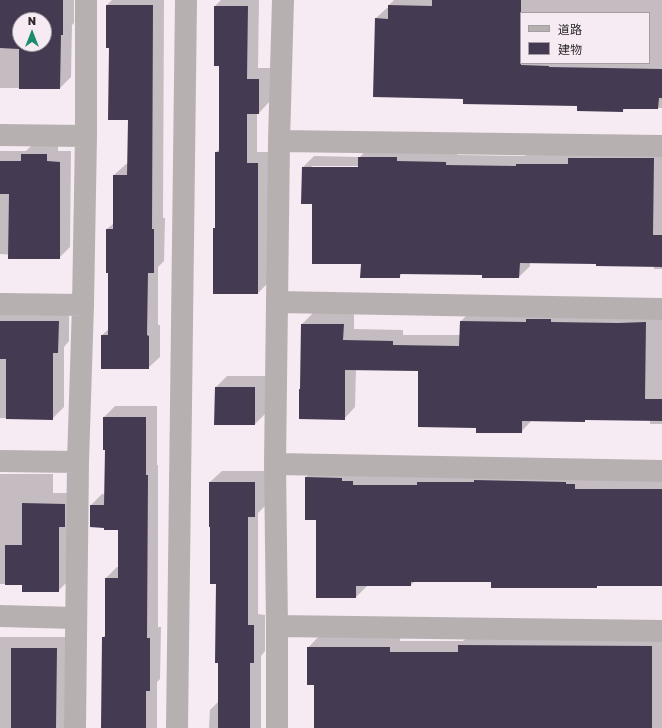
<!DOCTYPE html>
<meta charset="utf-8">
<style>
body{margin:0}
#map{position:relative;width:662px;height:728px;overflow:hidden;background:#f6ebf2;font-family:"Golos Text","Noto Sans JP",sans-serif}
canvas{display:block}
.legend{position:absolute;left:520px;top:12px;width:130px;height:52px;box-sizing:border-box;background:#f6ebf2;border:1px solid #a59da2;margin:0;padding:5px 7px;list-style:none;font-size:12px;color:#2c282b}
.legend li{display:flex;align-items:center;gap:8px;height:20px}
.legend b{width:20px;border:1px solid #a59da2}
.north{position:absolute;left:12px;top:12px;width:40px;height:40px;box-sizing:border-box;background:#f6ebf2;border:1px solid #a59da2;border-radius:50%;rotate:0deg;font-size:11px;font-weight:700;line-height:16px;text-align:center;color:#2c282b}
.north::after{content:'';display:block;margin:auto;width:14px;height:18px;background:#1b8c6c;clip-path:polygon(50% 0,100% 100%,50% 72%,0 100%)}
</style>
<div id="map">
<canvas width="662" height="728"></canvas>
<ul class="legend">
<li><b style="height:5px;background:#b7b0b1"></b>道路</li>
<li><b style="height:11px;background:#443a52"></b>建物</li>
</ul>
<div class="north">N</div>
</div>
<script>
const ctx = document.querySelector('canvas').getContext('2d');
ctx.lineJoin = 'round';
function fillPath(path, color) { ctx.fillStyle = color; ctx.fill(path, 'evenodd'); }
const toPath = rows => new Path2D(rows.map(r => 'M' + r).join(''));
function strokePath(path, color, width, dash) { ctx.strokeStyle = color; ctx.lineWidth = width; ctx.lineCap = dash ? 'butt' : 'round'; ctx.setLineDash(dash || []); ctx.stroke(path); }
fillPath(toPath([
 [0,0,74,0,74,23,72,25,71,77,60,88,0,88],
 [20,20,44,20,44,44,20,44],
 [112,0,164,0,163,218,165,218,164,261,158,267,158,325,160,325,160,357,148,368,102,335,109,329,107,229,114,223,114,175,126,164,128,164,129,119,110,47,107,5],
 [221,0,259,0,258,68,270,68,270,101,259,113,257,113,257,152,268,152,269,282,258,293,214,229,216,227,216,152,220,149,220,65,215,6],
 [394,0,662,0,662,108,625,108,622,111,578,105,464,98,376,18,387,8,389,8,389,5],
 [521,13,649,13,649,63,521,63],
 [34,143,58,143,58,151,71,151,70,247,59,258,0,254,0,151,26,151],
 [370,146,457,151,457,155,525,156,528,153,662,148,662,269,654,269,654,266,597,263,530,262,530,266,519,277,483,274,403,273,399,277,362,263,313,203,302,203,303,167,314,156,360,157],
 [312,166,363,166,363,168,312,168],
 [0,304,69,310,69,341,64,347,64,407,52,419,0,418],
 [472,310,662,312,662,424,650,424,650,420,586,419,585,421,532,420,521,432,477,427,420,370,356,369,355,407,344,419,301,389,302,324,313,313,354,313,354,329,403,330,403,335,460,335,460,322],
 [227,376,266,376,266,413,255,424,215,424,216,387],
 [115,406,157,406,157,465,158,465,158,627,161,627,160,679,157,682,157,728,102,728,103,638,106,634,106,578,117,567,119,567,119,529,91,505,102,494,105,494,106,449,104,417],
 [317,466,662,473,662,585,598,585,596,587,492,581,415,581,411,585,367,586,356,597,317,519,306,477],
 [222,471,266,471,266,505,258,513,258,614,265,615,265,651,261,656,261,728,209,728,210,710,219,701,217,583,210,482],
 [0,474,53,474,53,493,76,493,69,580,58,591,23,584,0,584],
 [470,635,662,635,662,728,315,728,315,684,308,648,319,636,400,636,400,641,463,641],
 [0,637,68,637,68,728,0,728]
]), '#0003');
fillPath(toPath([
 [0,0,63,0,63,35,61,35,60,89,19,89,19,49,0,48],
 [20,20,44,20,44,44,20,44],
 [432,0,521,0,521,65,549,66,549,67,662,69,662,98,659,98,658,109,623,109,623,112,577,111,577,106,463,104,463,99,373,97,375,18,388,19,388,5,432,6],
 [106,5,153,5,152,229,154,229,154,273,148,273,147,335,149,336,149,369,101,369,101,335,108,335,108,273,106,273,106,229,113,229,113,175,127,175,128,120,108,120,109,48,106,48],
 [214,6,248,6,247,79,259,79,259,114,247,114,247,163,258,163,258,294,213,294,213,228,215,228,215,152,219,152,219,66,214,66],
 [21,154,47,154,47,161,60,162,60,259,8,259,9,194,0,194,0,161,21,161],
 [358,157,397,157,397,161,446,162,446,165,516,166,516,164,568,164,568,158,654,158,653,235,662,235,662,267,596,266,596,264,520,263,519,278,482,278,482,275,400,274,400,278,360,278,361,264,312,264,312,204,301,204,302,167,358,167],
 [526,319,551,319,551,322,618,323,646,322,645,399,662,399,662,421,585,420,585,422,522,421,522,433,476,433,476,428,418,427,418,371,345,370,345,420,299,419,299,389,300,389,301,324,344,324,343,340,393,341,393,345,459,346,460,321,526,322],
 [0,321,59,321,58,353,53,353,53,420,6,419,6,359,0,359],
 [215,387,255,387,255,425,214,425],
 [103,417,146,417,146,475,148,475,147,638,150,638,150,691,146,691,146,728,101,728,102,637,105,637,105,578,118,578,118,530,104,530,104,528,90,527,90,505,104,505,105,450,103,450],
 [305,477,342,478,342,481,353,481,353,485,417,485,417,482,474,482,474,480,566,482,566,484,575,484,575,489,662,489,662,586,597,586,597,588,491,588,491,582,411,582,411,586,356,586,356,598,316,598,316,520,305,520],
 [209,482,255,482,255,517,248,517,248,625,254,625,254,663,250,663,250,728,218,728,218,663,215,663,216,584,210,584,210,527,209,527],
 [22,503,65,504,65,527,59,527,59,592,22,592,22,585,5,585,5,545,22,545],
 [458,645,652,646,652,728,314,728,314,685,307,685,307,647,390,647,390,652,458,652],
 [11,648,57,648,56,728,11,728]
]), '#443a52');
strokePath(toPath([
 [0,135,86,136],
 [279,141,662,146],
 [277,302,662,309],
 [0,304,83,305],
 [0,461,78,462],
 [275,464,662,471],
 [0,616,76,618],
 [277,626,662,631],
 [75,728,78,462,83,305,86,136,86,0],
 [177,728,186,0],
 [277,728,277,626,275,464,279,141,283,0]
]), '#b7b0b1', 22);
</script>
